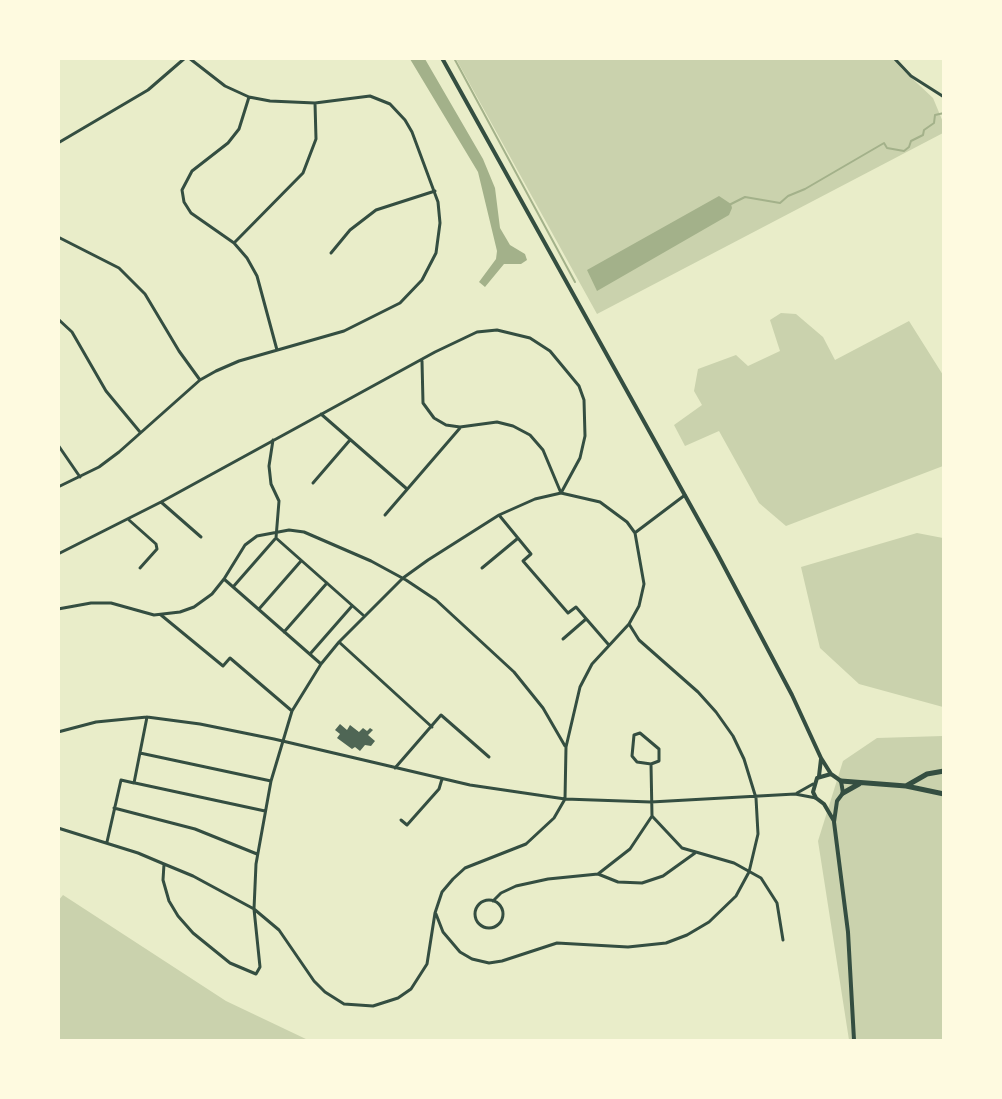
<!DOCTYPE html>
<style>
body{margin:0}
#map{position:relative;width:1002px;height:1099px;overflow:hidden;background:#e9edc9;font-family:Signika,sans-serif}
canvas{display:block}
.frame{position:absolute;inset:0;border:60px solid #fefae0;pointer-events:none}
</style>
<div id="map">
<canvas width="1002" height="1099"></canvas>
<div class="frame"></div>
</div>
<script>
const ctx = document.querySelector('canvas').getContext('2d');
ctx.lineJoin = 'round';
function fillPath(path, color) { ctx.fillStyle = color; ctx.fill(path, 'evenodd'); }
const toPath = rows => new Path2D(rows.map(r => 'M' + r).join(''));
function strokePath(path, color, width, dash) { ctx.strokeStyle = color; ctx.lineWidth = width; ctx.lineCap = dash ? 'butt' : 'round'; ctx.setLineDash(dash || []); ctx.stroke(path); }
fillPath(toPath([
 [456,59,897,59,901,68,933,98,943,122,943,133,597,314],
 [781,313,796,314,823,337,835,360,909,321,943,375,943,466,786,526,759,503,719,431,685,446,674,425,702,405,694,391,698,369,736,355,748,366,780,351,770,320],
 [917,533,943,538,943,707,859,684,820,648,801,567],
 [943,736,943,1040,849,1040,818,841,843,761,877,738],
 [63,895,226,1001,308,1040,59,1040,58,901]
]), '#cad2ad');
fillPath(toPath([
 [410,59,425,59,483,159,495,188,500,228,510,245,525,254,527,260,521,264,504,264,485,287,479,282,496,259,497,251,478,172],
 [719,196,731,204,732,208,729,215,597,291,587,270]
]), '#a3b18a');
strokePath(toPath([
 [454,58,575,282],
 [731,204,745,197,780,203,788,196,805,189,884,143,887,148,904,151,909,147,911,141,923,135,924,130,934,123,935,115,944,113]
]), '#a3b18a', 2);
fillPath(toPath([
 [340,724,347,730,350,725,359,732,363,728,367,731,370,728,373,730,368,735,375,741,371,746,365,745,360,751,355,747,352,749,337,738,340,734,335,730]
]), '#4f6655');
strokePath(toPath([
 [894,58,911,76,944,97],
 [249,97,239,129,228,143,192,171,182,190,184,202,191,213,234,243,247,258,257,276,277,350],
 [58,143,148,90,185,58],
 [58,237,119,268,145,294,179,351,200,380],
 [234,243,303,173,316,139,315,103],
 [331,253,350,230,376,210,435,191],
 [58,319,72,332,106,391,140,432],
 [422,361,423,403,434,418,446,425,460,427,497,422,513,426,530,435,543,450,561,493],
 [321,414,407,489],
 [273,440,269,466,271,484,279,501,276,538,363,615],
 [58,445,80,477],
 [313,483,350,440],
 [58,487,99,467,119,452,200,380,216,371,239,361,344,331,400,303,422,280,436,253,440,223,438,202,412,132,405,120,390,104,370,96,315,103,270,101,249,97,225,86,189,58],
 [161,502,201,537],
 [385,515,460,428],
 [499,515,531,554,523,561,568,613,576,607,608,644],
 [129,520,156,544,157,549,140,568],
 [636,532,685,495],
 [58,554,161,502,435,352,477,332,497,330,530,338,550,351,579,386,584,400,585,436,580,458,561,493],
 [482,568,517,539],
 [224,579,321,664],
 [233,587,275,539],
 [58,609,91,603,111,603,154,615,180,612,194,607,212,594,224,579,245,545,257,536,289,530,304,532,371,561,406,580,436,600,514,672,543,708,565,746],
 [259,609,301,561],
 [161,615,223,666,230,658,292,711],
 [284,632,327,583],
 [563,639,586,619],
 [339,642,432,727],
 [310,654,352,606],
 [58,732,96,722,147,717,200,724,274,739,470,785,565,799,651,802,795,794,816,798],
 [640,733,659,749,659,761,651,764,637,762,632,756,634,735,640,733],
 [140,753,271,781],
 [395,768,441,715,489,757],
 [135,783,265,811],
 [797,793,813,784],
 [114,808,195,829,257,854],
 [652,816,682,848,734,863,761,878,777,903,783,940],
 [401,820,407,825,439,789,442,779],
 [58,828,138,853,164,864,193,876,254,909,279,930,314,981,325,992,344,1004,373,1006,398,998,411,989,427,964,435,913,442,892,453,879,465,868,526,844,554,818,565,799,566,747,580,687,592,664,629,624,639,606,644,584,635,533,627,522,600,502,561,493,535,499,499,515,428,560,403,578,339,642,321,664,292,711,271,781,256,864,254,909,260,967,256,974,230,963,193,933,178,916,169,901,163,880,164,864],
 [107,842,121,780,134,783,147,717],
 [598,874,630,849,652,816,651,764],
 '475 914a14 14 0 1 1 28 0a14 14 0 1 1-28 0Z',
 [493,901,501,893,516,886,548,879,598,874,618,882,642,883,663,876,695,853],
 [436,914,443,932,460,952,472,959,489,963,502,961,557,943,628,947,666,943,687,935,709,922,736,896,749,872,758,834,756,798,744,759,733,736,716,712,698,692,639,640,629,624]
]), '#344e41', 3);
strokePath(toPath([
 [442,58,717,553,792,695,821,758,831,774,841,781,843,793,837,801,834,822,848,932,854,1040],
 [831,774,817,778,813,792,816,798,824,804,834,821],
 [819,776,821,759]
]), '#344e41', 4);
strokePath(toPath([
 [841,781,906,786,944,794],
 [906,786,927,774,944,771],
 [843,793,859,784]
]), '#344e41', 5);
</script>
